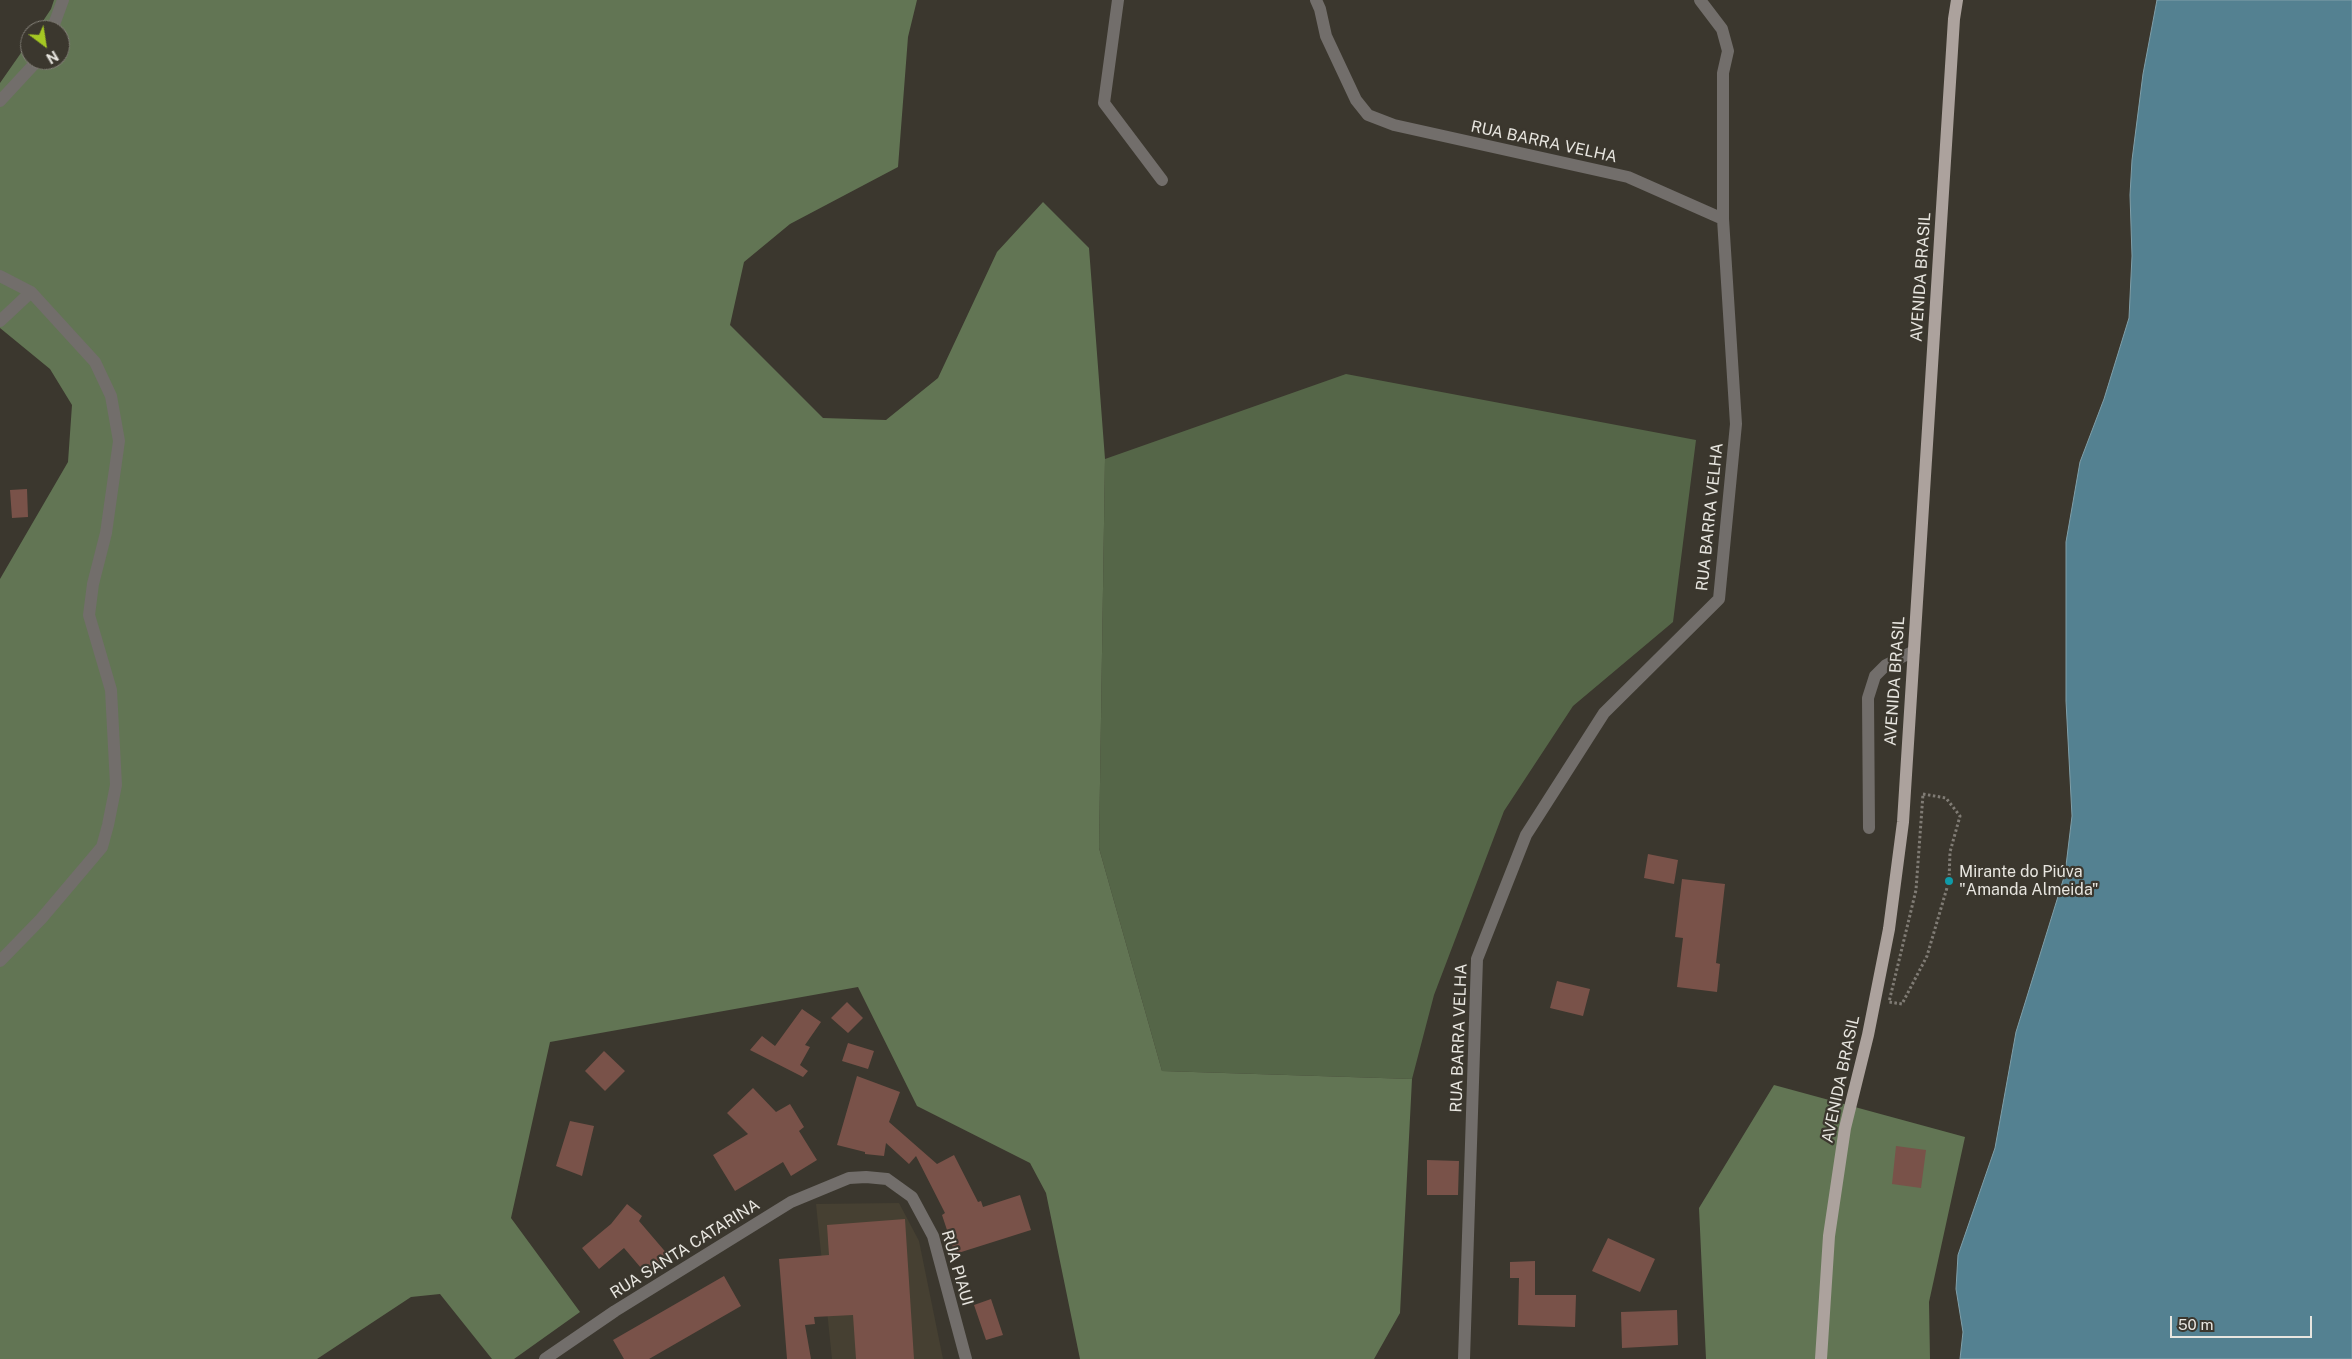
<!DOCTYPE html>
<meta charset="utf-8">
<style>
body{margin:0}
#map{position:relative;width:2352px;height:1359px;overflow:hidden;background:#3b372e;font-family:"Public Sans",sans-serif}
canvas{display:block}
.north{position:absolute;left:20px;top:20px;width:50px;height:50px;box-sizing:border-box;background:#3b372e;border:1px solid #807d75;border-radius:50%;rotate:149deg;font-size:14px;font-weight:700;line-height:20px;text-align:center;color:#e8e6e0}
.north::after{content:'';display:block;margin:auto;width:18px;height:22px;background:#a5c823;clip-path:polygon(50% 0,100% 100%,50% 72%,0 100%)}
.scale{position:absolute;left:2170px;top:1316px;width:142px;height:22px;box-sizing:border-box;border:2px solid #e8e6e0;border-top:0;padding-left:6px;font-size:15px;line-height:18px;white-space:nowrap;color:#e8e6e0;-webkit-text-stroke:4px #3b372e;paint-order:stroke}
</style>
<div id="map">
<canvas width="2352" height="1359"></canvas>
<div class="north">N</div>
<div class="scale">50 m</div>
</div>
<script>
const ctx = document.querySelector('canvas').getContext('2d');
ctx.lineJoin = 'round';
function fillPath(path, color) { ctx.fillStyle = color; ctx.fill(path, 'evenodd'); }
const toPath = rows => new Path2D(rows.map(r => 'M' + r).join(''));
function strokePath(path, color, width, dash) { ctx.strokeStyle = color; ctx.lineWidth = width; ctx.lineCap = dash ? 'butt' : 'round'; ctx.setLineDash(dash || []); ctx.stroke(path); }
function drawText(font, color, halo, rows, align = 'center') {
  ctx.font = font + ' "Public Sans",sans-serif'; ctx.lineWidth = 4.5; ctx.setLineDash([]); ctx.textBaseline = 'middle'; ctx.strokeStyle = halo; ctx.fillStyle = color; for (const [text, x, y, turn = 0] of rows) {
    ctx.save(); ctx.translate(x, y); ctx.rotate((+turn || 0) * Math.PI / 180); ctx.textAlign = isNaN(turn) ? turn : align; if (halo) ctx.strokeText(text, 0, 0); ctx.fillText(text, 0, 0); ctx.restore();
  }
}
fillPath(toPath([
 [899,1203,919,1241,943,1359,832,1359,816,1204]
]), '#464032');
fillPath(toPath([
 [1346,374,1696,440,1673,622,1573,706,1504,811,1434,995,1412,1079,1162,1071,1099,848,1105,459]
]), '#556648');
fillPath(toPath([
 [54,0,917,0,908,37,898,167,790,224,744,262,730,325,823,418,886,420,938,378,997,252,1043,202,1089,248,1105,459,1099,848,1162,1071,1412,1079,1400,1313,1374,1359,1080,1359,1046,1193,1030,1163,917,1106,858,987,550,1042,511,1218,580,1312,514,1359,492,1359,440,1294,411,1297,317,1359,0,1359,0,579,68,462,72,405,50,369,0,328,0,83,30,40,30,60,60,60,60,30,37,30,51,9],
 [1774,1085,1965,1137,1929,1302,1930,1359,1706,1359,1699,1208]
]), '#627554');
const water = toPath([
 [2157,0,2352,0,2352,1359,1960,1359,1963,1332,1956,1289,1958,1255,1995,1148,2016,1032,2065,874,2072,816,2066,701,2066,542,2080,462,2104,399,2129,318,2132,256,2130,195,2132,160,2143,74,2157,0]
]);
fillPath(water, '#548191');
strokePath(water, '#809fa9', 1);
fillPath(toPath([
 [27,489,28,517,12,518,10,490],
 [1648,854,1678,860,1674,884,1644,878],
 [1682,879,1725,884,1716,963,1720,964,1717,992,1677,987,1683,938,1675,937],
 [1557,981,1590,989,1583,1016,1550,1008],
 [847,1002,863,1018,848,1033,831,1018],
 [802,1009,821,1022,805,1045,810,1047,800,1065,808,1071,803,1077,750,1050,762,1036,775,1046],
 [848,1043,874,1051,868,1069,842,1061],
 [604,1051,625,1071,605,1091,585,1071],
 [857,1076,900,1092,889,1122,937,1164,954,1155,978,1202,981,1201,983,1207,1020,1195,1031,1230,955,1254,942,1215,945,1213,916,1156,909,1164,886,1143,884,1156,865,1154,865,1152,837,1145],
 [753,1088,776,1112,790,1104,804,1127,799,1131,817,1160,791,1176,783,1162,735,1191,713,1155,748,1134,727,1113],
 [570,1121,594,1126,582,1176,556,1166],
 [1896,1146,1926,1150,1921,1188,1892,1184],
 [1427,1160,1459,1161,1458,1195,1427,1195],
 [627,1204,642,1216,639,1221,669,1256,647,1275,624,1248,599,1269,582,1248,611,1224],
 [905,1219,914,1359,856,1359,853,1315,814,1317,815,1324,805,1325,811,1359,787,1359,779,1259,829,1255,827,1225],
 [1608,1238,1655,1259,1640,1292,1592,1271],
 [1535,1261,1535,1295,1576,1295,1575,1327,1518,1325,1519,1278,1510,1278,1510,1262],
 [724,1276,741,1306,649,1359,624,1359,613,1340],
 [991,1299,1003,1335,986,1340,974,1305],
 [1677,1310,1678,1345,1622,1348,1621,1312]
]), '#795249');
strokePath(toPath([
 [1923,794,1946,798,1960,816,1950,852,1949,881,1927,956,1902,1004,1889,1002,1916,890,1923,794]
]), '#807c75', 3, [2.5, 2.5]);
strokePath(toPath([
 [1118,0,1104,103,1162,180],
 [1316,0,1320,9,1326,36,1356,100,1368,115,1394,125,1628,177,1723,219,1736,424,1719,599,1604,713,1526,835,1477,959,1464,1359],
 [1700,0,1722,29,1728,51,1723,73,1723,219],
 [52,30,63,0],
 [0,101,38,60],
 [0,276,31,292,95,362,111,396,119,441,106,533,93,584,89,615,111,690,116,785,108,825,102,847,41,919,0,961],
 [0,321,31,292],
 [1869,828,1868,698,1875,676,1886,665,1914,651],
 [545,1359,615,1311,791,1202,849,1178,866,1177,887,1179,912,1197,933,1236,966,1359]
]), '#726e6b', 12);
strokePath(toPath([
 [1821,1359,1829,1236,1845,1128,1868,1035,1889,929,1903,822,1954,19,1957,0]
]), '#aca29d', 12);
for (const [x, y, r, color] of [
 [1949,881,5,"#0f9aa8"]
]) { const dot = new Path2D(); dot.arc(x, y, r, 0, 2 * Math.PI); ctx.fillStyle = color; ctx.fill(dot); strokePath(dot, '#3b372e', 2); }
drawText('16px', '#e8e6e0', '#3b372e', [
 ["RUA BARRA VELHA",1544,142,12],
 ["AVENIDA BRASIL",1921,277,-86],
 ["RUA BARRA VELHA",1710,517,-84],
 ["AVENIDA BRASIL",1895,681,-86],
 ["RUA BARRA VELHA",1459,1038,-88],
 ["AVENIDA BRASIL",1841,1079,-78],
 ["RUA SANTA CATARINA",685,1249,-32],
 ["RUA PIAUI",957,1268,74]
]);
drawText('16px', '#e8e6e0', '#3b372e', [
 ["Mirante do Piúva",1959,872],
 ["\"Amanda Almeida\"",1959,890]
], 'left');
</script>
